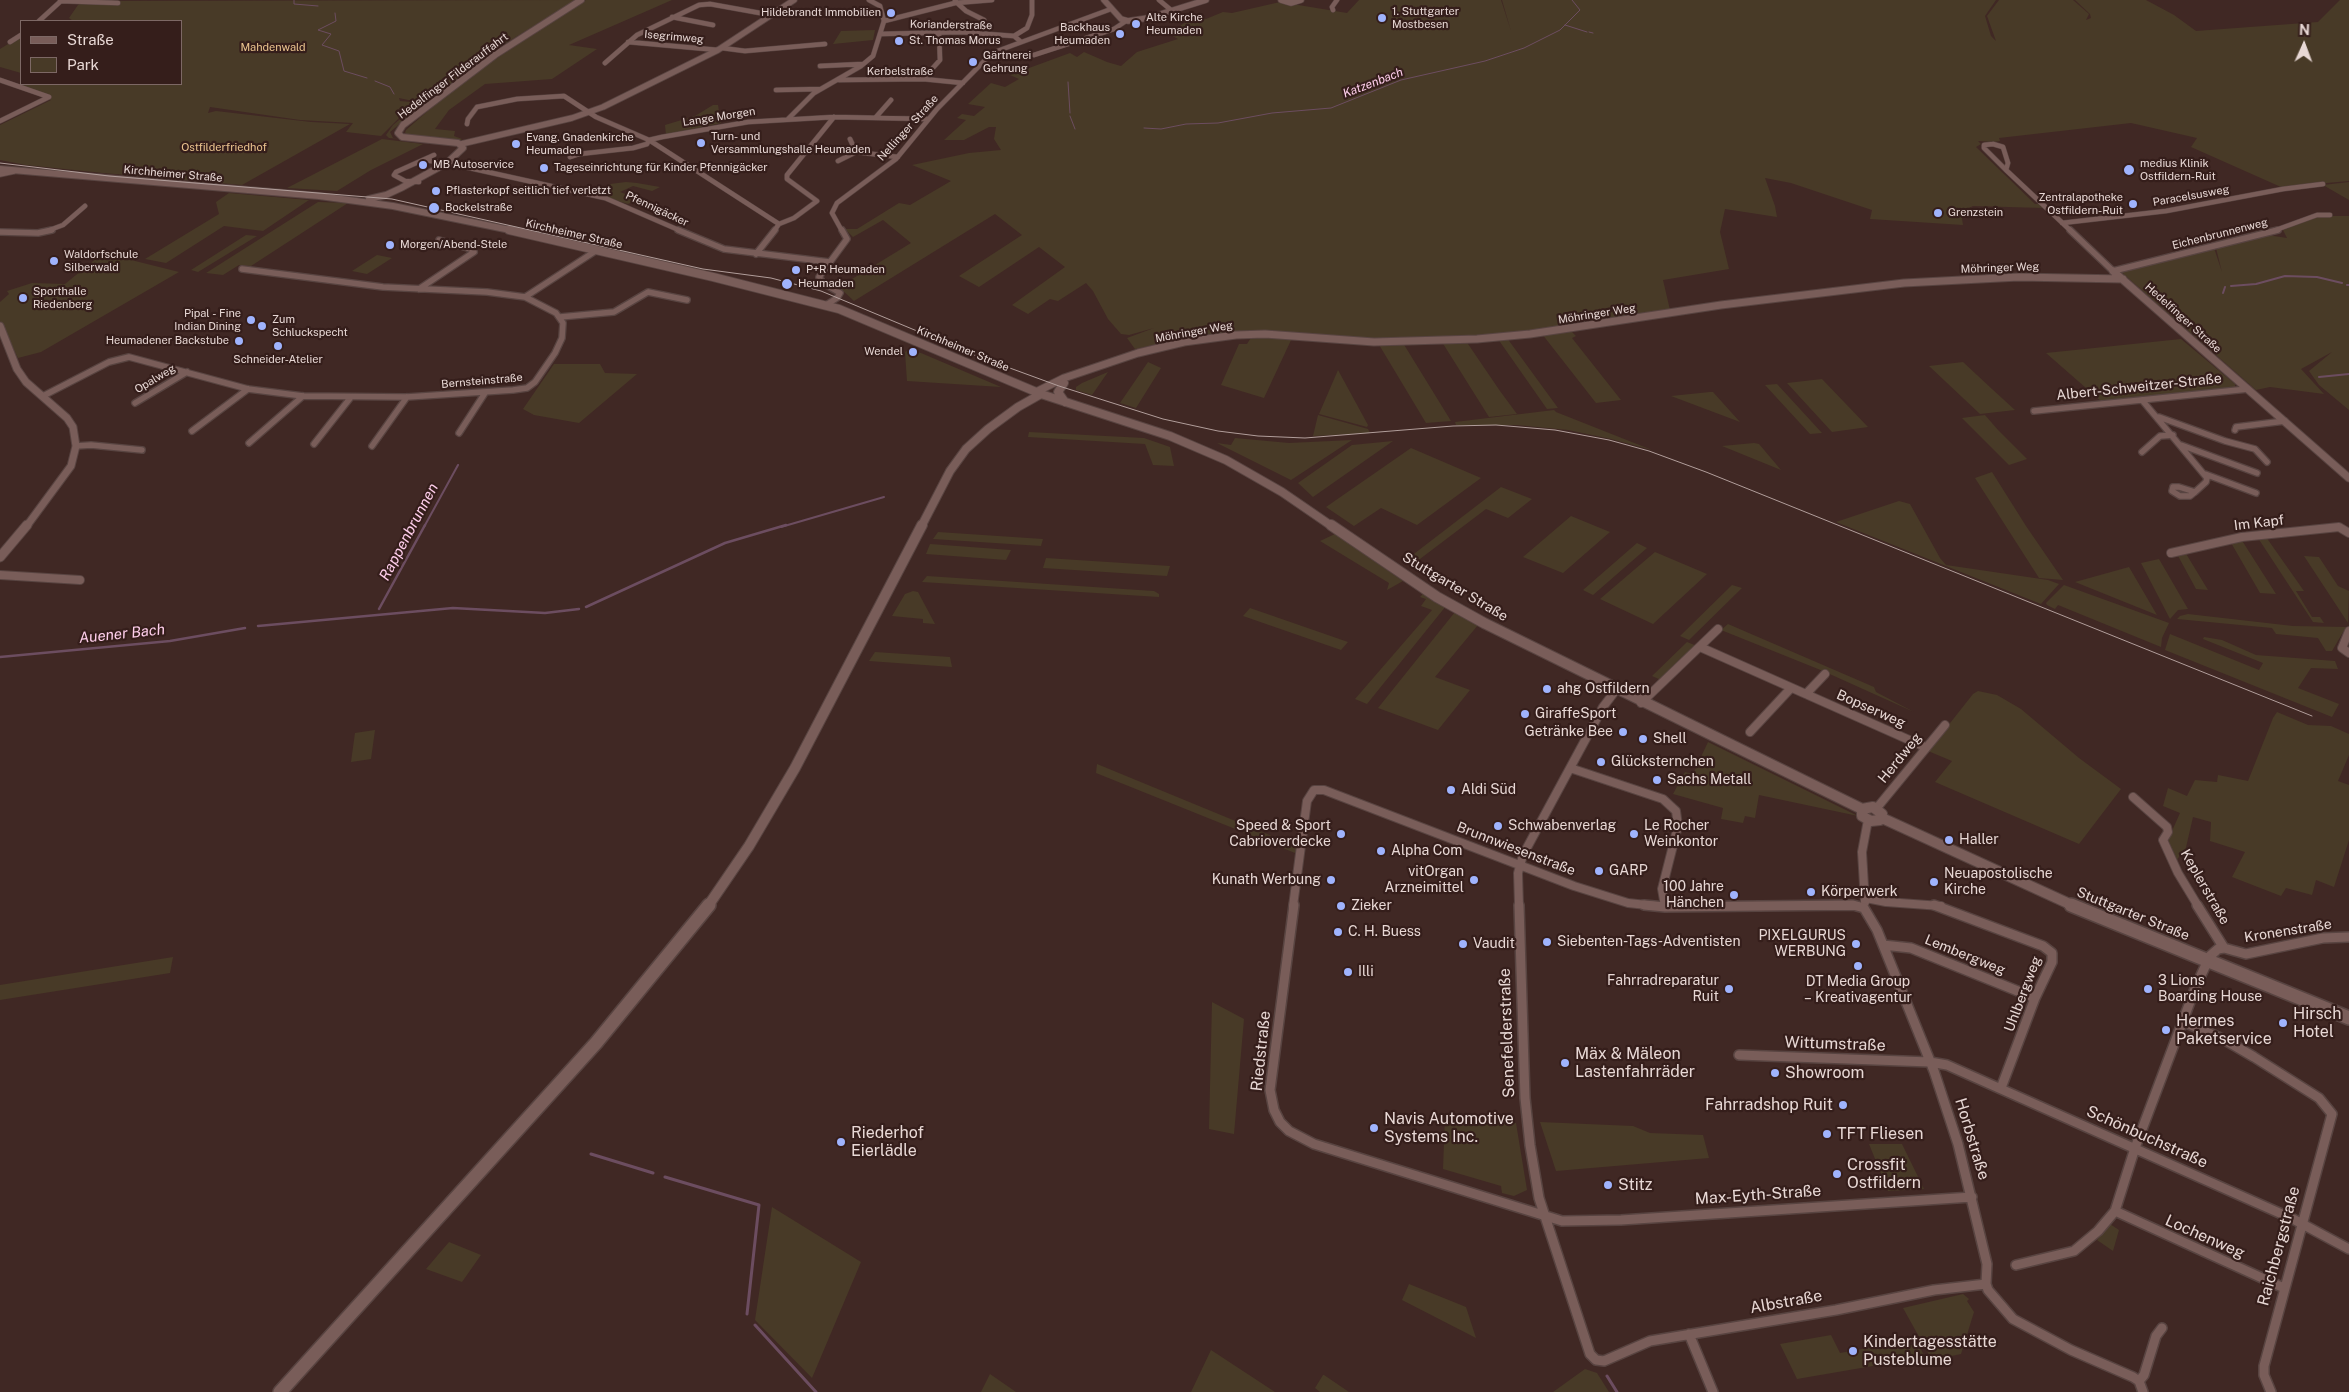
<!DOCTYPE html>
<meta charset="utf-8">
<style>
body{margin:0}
#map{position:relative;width:2349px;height:1392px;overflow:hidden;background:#402824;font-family:"Public Sans",sans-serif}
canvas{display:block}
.legend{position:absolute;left:20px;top:20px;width:162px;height:65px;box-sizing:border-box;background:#351e1b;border:1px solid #7d6865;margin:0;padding:6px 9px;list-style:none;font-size:15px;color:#e8d8d5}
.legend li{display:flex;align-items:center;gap:10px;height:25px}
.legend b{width:25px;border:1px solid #7d6865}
.north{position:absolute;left:2279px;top:20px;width:50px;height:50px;-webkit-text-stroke:4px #351e1b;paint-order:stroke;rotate:2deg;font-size:14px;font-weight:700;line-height:20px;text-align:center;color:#e8d8d5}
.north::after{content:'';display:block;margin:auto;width:18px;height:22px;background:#e8d8d5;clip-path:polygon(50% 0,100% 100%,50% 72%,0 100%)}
</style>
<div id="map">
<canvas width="2349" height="1392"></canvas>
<ul class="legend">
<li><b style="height:6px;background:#795d59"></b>Straße</li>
<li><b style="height:14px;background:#483a27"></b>Park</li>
</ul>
<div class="north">N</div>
</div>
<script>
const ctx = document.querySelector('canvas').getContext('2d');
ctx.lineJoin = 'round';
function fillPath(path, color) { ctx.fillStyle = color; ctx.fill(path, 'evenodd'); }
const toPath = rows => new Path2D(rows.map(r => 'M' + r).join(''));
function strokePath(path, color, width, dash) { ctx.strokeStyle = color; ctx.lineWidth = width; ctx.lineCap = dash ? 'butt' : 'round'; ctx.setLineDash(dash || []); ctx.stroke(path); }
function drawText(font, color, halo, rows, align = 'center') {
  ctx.font = font + ' "Public Sans",sans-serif'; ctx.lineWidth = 4.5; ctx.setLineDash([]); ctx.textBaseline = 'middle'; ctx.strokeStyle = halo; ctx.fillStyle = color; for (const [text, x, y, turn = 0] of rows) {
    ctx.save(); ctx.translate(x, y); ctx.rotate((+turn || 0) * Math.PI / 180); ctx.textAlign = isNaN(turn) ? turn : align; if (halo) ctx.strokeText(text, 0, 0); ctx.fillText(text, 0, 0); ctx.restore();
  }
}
fillPath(toPath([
 [576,0,498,48,426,102,390,132,393,138,401,139,389,138,386,135,393,125,417,105,413,101,399,98,400,101,411,102,412,105,381,136,346,132,353,123,300,120,210,107,208,113,216,111,311,122,350,124,242,185,103,173,26,165,0,160,0,125,51,100,19,86,25,84,181,84,181,21,73,21,69,18,78,5,85,1],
 [586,0,672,0,569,45,597,49,552,79,485,84,449,110,435,129,455,131,454,136,462,139,459,141,408,135,405,133,406,130,437,103,488,64],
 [1359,0,1501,0,1511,31,1508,33,1511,31,1502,0,1996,0,1985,16,1991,36,1996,41,1987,16,1999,0,2073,0,2089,14,2086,20,2091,18,2090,14,2075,0,2146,0,2174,15,2196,31,2318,22,2340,0,2349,0,2349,181,2281,187,2191,147,2197,138,2131,123,1999,138,2000,141,1994,142,1978,141,1981,144,1976,147,2035,204,2039,204,2043,208,1973,206,1961,212,1963,225,1870,219,1872,210,1791,183,1765,178,1775,206,1777,217,1725,209,1720,232,1729,269,1663,280,1670,310,1513,334,1385,340,1242,331,1180,339,1135,349,1127,338,1154,328,1129,335,1121,334,1108,319,1093,291,1086,283,1058,301,1050,299,1028,314,1012,305,1065,267,1039,247,979,287,959,276,1022,235,995,214,854,301,839,287,911,243,883,220,853,237,845,229,857,229,899,203,910,205,951,181,912,165,969,153,1001,150,994,139,996,127,989,127,964,140,944,140,966,120,957,118,962,114,974,116,985,107,968,104,991,83,1005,87,1019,79,1010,75,1070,53,1077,57,1084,52,1107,62,1121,66,1137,52,1178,39,1164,31,1177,28,1195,16,1206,19,1223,12,1232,13,1280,2,1347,13],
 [875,30,873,40,833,44,841,31],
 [21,36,21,73,0,67,0,49],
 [713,105,718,105,721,123,666,135,665,125,695,116],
 [382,139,423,144,371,170,337,191,287,188],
 [626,182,637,183,660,187,652,191,633,186,620,192,639,199,628,204,597,195,610,184],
 [2349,182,2349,200,2323,185],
 [229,193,309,200,263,231,224,226,166,263,145,259,219,214,216,202],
 [318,202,348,203,251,266,239,265,223,275,206,273],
 [2319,216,2349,216,2349,410,2319,385,2309,371,2332,352,2301,369,2324,394,2270,387,2256,390,2120,271,2214,248,2222,272,2216,248,2267,235,2287,238,2283,230],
 [246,235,257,236,198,272,191,270],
 [103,253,179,272,41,352,18,358,0,321,0,302,9,294,7,291,32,283,65,284],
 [377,255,392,258,367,274,352,271],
 [1570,330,1576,336,1572,338,1621,400,1596,403,1542,334],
 [1252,336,1292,338,1264,398,1221,385,1239,344,1247,344],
 [1507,338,1558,408,1547,409,1498,339],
 [2181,339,2235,384,2235,387,2102,402,2046,353],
 [1466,341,1500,391,1517,414,1489,417,1442,342],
 [1378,343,1403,343,1451,421,1426,423],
 [909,350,921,353,1001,387,907,381,905,352],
 [1148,362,1161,368,1136,408,1120,403],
 [1963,362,1992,389,2015,410,1980,414,1929,366],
 [554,364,600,364,605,373,637,374,579,423,534,415,523,409],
 [1338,370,1368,425,1367,427,1319,414],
 [1108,372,1092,395,1076,390,1076,387,1082,383],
 [1822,379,1868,427,1832,432,1787,383],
 [1777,384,1822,433,1810,434,1765,385],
 [1713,392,1740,422,1671,396,1710,392],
 [1554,410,1556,412,1652,450,1611,439,1568,430,1517,425,1456,425,1455,422],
 [1318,415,1368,429,1370,433,1313,436],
 [1985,415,1998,430,2027,459,2009,465,1962,418],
 [1029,432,1144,438,1170,447,1174,466,1153,465,1145,444,1028,437],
 [1235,438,1289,443,1352,440,1291,480,1217,443,1231,445],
 [1393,441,1313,497,1298,483,1352,445],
 [1754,443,1759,444,1781,470,1722,446],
 [1411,448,1481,478,1417,525,1381,508,1354,526,1326,507],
 [1992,472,2026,526,2063,580,2039,578,1975,478],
 [1501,487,1532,499,1508,518,1486,509,1412,565,1406,560],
 [1899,501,1910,504,1940,558,1946,565,2048,580,2059,584,2041,604,1836,522],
 [1571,516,1610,532,1563,573,1523,557],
 [938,532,1043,539,1041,546,933,539],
 [1335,534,1403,581,1387,590,1389,583,1320,541],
 [2266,537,2304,591,2296,591,2312,617,2320,617,2324,623,2313,622,2258,538],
 [2241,539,2276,594,2260,593,2230,541],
 [1637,543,1647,548,1593,595,1583,590],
 [930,544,1011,550,1006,560,926,554],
 [1655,552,1707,574,1653,624,1600,599],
 [2185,552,2208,590,2196,589,2177,554],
 [2304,556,2319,557,2338,586,2349,591,2348,623],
 [1046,558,1170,566,1167,576,1043,568],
 [2159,559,2188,609,2178,610,2170,619,2141,563],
 [2129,567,2157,615,2075,582],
 [927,576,1154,591,1159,594,1159,597,922,582],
 [1732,585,1742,588,1689,640,1680,636],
 [2064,585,2169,623,2162,638,2161,647,2058,605,2055,609,2047,605,2046,603],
 [913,591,918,592,935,624,923,623,923,619,892,616,905,594],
 [1424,593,1446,606,1367,704,1355,699,1432,610,1421,606,1426,599,1420,597],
 [1250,608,1348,642,1341,650,1243,616],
 [1455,612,1478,625,1435,677,1470,690,1438,730,1378,708],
 [2188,614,2293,626,2346,627,2332,651,2326,651,2318,638,2276,634,2272,628,2177,619,2180,616],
 [1728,624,1874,687,1876,692,1914,712,1823,671,1721,630],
 [2170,634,2259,670,2263,663,2203,639,2204,637,2222,640,2256,655,2335,661,2338,669,2311,668,2298,688,2339,704,2332,717,2165,650],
 [1687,642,1697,646,1661,680,1652,676],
 [875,652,950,657,952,667,869,661],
 [1978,691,1997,695,2021,709,2079,758,2121,789,2079,844,1935,782,1952,761,1928,751,1973,694],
 [2277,712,2308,725,2331,726,2349,734,2349,755,2338,781,2349,785,2349,840,2334,887,2316,880,2312,895,2286,888,2281,896,2232,877,2245,852,2210,841,2211,822,2193,817,2184,856,2180,855,2177,860,2168,840,2180,813,2163,806,2168,788,2187,796,2195,780,2217,782,2218,775,2248,781,2273,718],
 [375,730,371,759,351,762,355,733],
 [1708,742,1858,816,1759,795,1755,818,1745,816,1743,823,1721,819,1723,808,1673,794,1685,772,1693,774],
 [1097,764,1301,848,1300,855,1096,773],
 [173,957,170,973,0,1000,0,985],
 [1212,1002,1244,1019,1234,1134,1209,1129],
 [1445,1116,1516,1123,1527,1190,1514,1196,1502,1193,1501,1186,1443,1169],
 [1540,1122,1633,1126,1650,1133,1703,1135,1709,1158,1556,1171],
 [1869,1144,1902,1144,1924,1189,1888,1191],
 [772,1207,861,1262,812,1378,755,1320],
 [2110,1224,2119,1230,2113,1251,2097,1240],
 [449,1242,481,1255,462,1282,426,1269],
 [1409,1284,1466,1307,1476,1338,1402,1300],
 [1963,1294,1969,1299,1967,1301,1974,1312,1961,1354,1932,1360,1903,1308],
 [1831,1335,1840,1353,1900,1342,1903,1346,1918,1344,1925,1357,1797,1379,1780,1344],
 [1211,1350,1275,1392,1191,1392],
 [1585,1369,1597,1373,1609,1392,1553,1392],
 [990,1374,1016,1392,981,1392],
 [1323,1375,1324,1375,1349,1392,1320,1392,1315,1388]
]), '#483a27');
strokePath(toPath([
 [294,0,294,4,318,6],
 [335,13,336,21,318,30,331,34,322,45,339,51,344,71,367,78],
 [1565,25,1587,32],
 [1589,32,1593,33],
 [375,81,390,87,394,94],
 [1068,82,1070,113],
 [1070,116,1075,129],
 [1144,128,1161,129,1186,124,1218,123,1272,113,1331,108,1401,80,1485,61,1524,48,1560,30,1580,10,1572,0]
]), '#6c4d60', 1);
strokePath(toPath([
 [2347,285,2349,285],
 [2231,286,2256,284,2285,276,2317,277,2342,283],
 [2223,293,2225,287],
 [2319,377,2349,374],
 [424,527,458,465],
 [781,527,884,497]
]), '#6c4d60', 2);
strokePath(toPath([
 [586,607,725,543,786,525],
 [379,609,425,525],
 [258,626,453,608,545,613,579,609],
 [0,657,170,641,245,628]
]), '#6c4d60', 2.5);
strokePath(toPath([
 [591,1154,653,1173],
 [665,1177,759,1205,747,1314],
 [755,1325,816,1392],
 [1607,1376,1617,1392]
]), '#6c4d60', 3);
const minorFar3 = toPath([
 [1159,0,1171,10],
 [60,1,118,3],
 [955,1,966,11,984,20],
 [1333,10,1332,7,1337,0],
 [672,17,713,25],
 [39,21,62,0],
 [884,21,955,3,992,0],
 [880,34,961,32,1014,36,1020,41],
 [1014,36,1027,28,1032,15,1032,0],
 [10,42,21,35],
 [628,42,718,50],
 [722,48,745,51,825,44],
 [1034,55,1114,29,1126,21],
 [605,63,637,35,699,5,710,4,771,15],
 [820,66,863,64],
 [923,79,940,60,939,31],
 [0,80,49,97,0,121],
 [839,80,923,79,963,83],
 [776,90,821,89],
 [876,117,891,100],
 [788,119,814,93,861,66,873,56,884,21,880,6,869,0],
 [467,124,468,119,477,107,517,99,564,96,596,117,649,140,779,224],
 [850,139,856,152,898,157],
 [1993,144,2003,147,2008,163,2006,170,1984,148,1984,145,1993,144],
 [570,157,579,154,633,148,647,144,649,140,662,137,748,122,834,117,928,119],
 [423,160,447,163,605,198,681,231],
 [838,161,856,152],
 [2006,170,2071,231],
 [419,182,405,181,394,175,396,172,434,155],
 [2062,223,2166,211,2283,189,2323,184],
 [47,231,63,225,85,206],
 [774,231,779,224,794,218,817,201,787,179,787,175,834,117],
 [842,231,832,213,837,203,896,159,937,109,992,53,1111,9],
 [2273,231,2317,215,2330,215]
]);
const minorFar2 = toPath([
 [678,230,724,249,829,262],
 [2070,230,2113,271,2278,230],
 [0,232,38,233,52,230],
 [756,254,775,230],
 [419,289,474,252,471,249,439,240],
 [525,297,597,250],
 [826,305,837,298,840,293,823,283,819,277,847,239,842,230],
 [560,317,614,312,648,292,687,300],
 [43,396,109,362,129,357,248,389,303,396,407,397,513,390,527,388,535,382,555,353,562,338,563,323,556,313,525,297,487,292,383,287,242,269],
 [2142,400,2207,478,2206,482,2195,492],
 [135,403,187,372],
 [2034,411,2248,389],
 [2159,417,2225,441,2255,449,2267,462],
 [2235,430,2236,427,2285,421],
 [192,431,248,389],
 [459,433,485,393],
 [249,443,303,396],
 [314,444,351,397],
 [2181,445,2257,473],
 [76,446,91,445,142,450],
 [372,446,407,397],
 [2142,452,2160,436,2173,435],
 [2205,474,2256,493],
 [2173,487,2179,487,2195,492,2190,496,2180,496,2172,491,2173,487]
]);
const minorFar1 = toPath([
 [2171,553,2242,537,2339,527,2349,533],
 [0,575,80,580],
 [2349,631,2342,648,2349,653],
 [1700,647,1925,747],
 [1806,694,1825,674],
 [1641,703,1718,629],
 [1750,732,1791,688],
 [1570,768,1663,799,1676,811,1678,826,1662,889,1665,906],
 [2133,797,2167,827,2168,832,2163,840,2178,873,2198,906],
 [1876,809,1945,725],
 [1866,898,1886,902,1941,906],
 [1865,902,1862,852,1868,820],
 [1293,906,1307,801,1314,790,1324,790,1574,886,1628,903,1656,906],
 [1519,906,1518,873,1523,855,1603,707,1616,690],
 [1759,906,1857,906]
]);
const minor = toPath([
 [1294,905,1270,1090,1274,1110,1280,1122,1289,1131,1314,1144,1562,1221,1621,1220,1972,1197],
 [1519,905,1525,1098,1530,1145,1539,1198,1590,1354,1596,1360,1604,1361,1650,1341,1836,1310,1934,1290,1986,1284],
 [1644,905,1665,907,1853,905,1864,908],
 [1665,905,1665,907],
 [1934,905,2043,946,2052,953,2052,962,2035,998,2001,1088],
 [2197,905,2224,948],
 [1864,908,1877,930,1934,1071,1958,1144,1987,1264,1986,1284,1988,1290,2013,1319,2071,1350,2133,1377,2139,1381,2143,1392],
 [1883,945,1911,948,2035,998],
 [2184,1022,2225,1040,2254,1057,2319,1098,2332,1114,2264,1366,2264,1375,2271,1392],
 [1739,1055,1930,1062,1947,1065,2293,1219,2349,1249],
 [2115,1211,2284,1288],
 [2016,1265,2074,1251,2098,1231,2115,1211,2135,1148,2196,986,2210,956,2218,949,2224,948,2246,954,2323,938,2349,937],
 [1689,1334,1713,1392],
 [2139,1381,2144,1375,2156,1336,2162,1328]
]);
const tertiaryFar2 = toPath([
 [1104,0,1121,19,1128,21,1148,18,1206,0],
 [1281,0,1291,3,1301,0],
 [461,144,572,118,603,107,718,50,794,0],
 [0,174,14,171]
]);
const tertiaryFar1 = toPath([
 [2113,271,2349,478],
 [0,326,17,369,26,382,67,418,73,427,76,446,71,466,26,527],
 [1036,392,1064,378,1138,353,1184,342,1236,335,1265,334,1374,342,1477,339,1530,334,1721,305,1904,283,2019,277,2123,279]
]);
const tertiary = toPath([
 [0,557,27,525]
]);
const secondaryFar3 = toPath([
 [0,169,319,196,393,206,515,231],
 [369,199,386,195,401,188,447,163,463,148,458,143,402,137,398,133,403,125,495,55,581,0]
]);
const secondaryFar2 = toPath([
 [509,230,713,277,839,309,1041,394,1170,436,1226,460,1282,492,1333,527],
 [1064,383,1058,392,1065,402],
 [921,527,950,471,966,449,988,429,1018,407,1041,394]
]);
const secondaryFar1 = toPath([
 [1331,525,1437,597,1484,623,1862,809],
 [1873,807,1882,814,1880,820,1871,821,1862,816,1862,809,1873,807],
 [1882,818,2074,906],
 [708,906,749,846,795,768,922,525]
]);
const secondary = toPath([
 [2071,905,2349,1018],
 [280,1392,596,1043,709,905]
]);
strokePath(minorFar3, '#584441', 5.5);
strokePath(minorFar2, '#584441', 8);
strokePath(minorFar1, '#584441', 10);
strokePath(minor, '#584441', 12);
strokePath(tertiaryFar2, '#584441', 7);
strokePath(tertiaryFar1, '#584441', 9);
strokePath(tertiary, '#584441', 11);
strokePath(secondaryFar3, '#584441', 8);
strokePath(secondaryFar2, '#584441', 10);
strokePath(secondaryFar1, '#584441', 12);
strokePath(secondary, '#584441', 16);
strokePath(minorFar3, '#795d59', 4.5);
strokePath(minorFar2, '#795d59', 5.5);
strokePath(minorFar1, '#795d59', 8);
strokePath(minor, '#795d59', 9);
strokePath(tertiaryFar2, '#795d59', 5.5);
strokePath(tertiaryFar1, '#795d59', 7);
strokePath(tertiary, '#795d59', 9);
strokePath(secondaryFar3, '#795d59', 6);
strokePath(secondaryFar2, '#795d59', 8);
strokePath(secondaryFar1, '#795d59', 10);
strokePath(secondary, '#795d59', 13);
strokePath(toPath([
 [0,163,109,176,392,199,703,269,771,278,821,291,977,356,1059,386,1163,419,1218,431,1258,436,1305,438,1453,426,1496,425,1555,430,1609,440,1649,451,1706,472,2312,716]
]), '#b19e9b', 1);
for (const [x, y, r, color] of [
 [891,13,5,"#9fb3fd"],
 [1382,18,5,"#9fb3fd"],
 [1136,24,5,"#9fb3fd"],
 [1120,34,5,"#9fb3fd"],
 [899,41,5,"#9fb3fd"],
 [973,62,5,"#9fb3fd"],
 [701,143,5,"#9fb3fd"],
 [516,144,5,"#9fb3fd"],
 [423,165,5,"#9fb3fd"],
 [544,168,5,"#9fb3fd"],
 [2129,170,6,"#9fb3fd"],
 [436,191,5,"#9fb3fd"],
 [2133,204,5,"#9fb3fd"],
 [434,208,6,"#9fb3fd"],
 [1938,213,5,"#9fb3fd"],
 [390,245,5,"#9fb3fd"],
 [54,261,5,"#9fb3fd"],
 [796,270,5,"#9fb3fd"],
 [787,284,6,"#9fb3fd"],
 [23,298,5,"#9fb3fd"],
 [251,320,5,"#9fb3fd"],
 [262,326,5,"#9fb3fd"],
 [239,341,5,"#9fb3fd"],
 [278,346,5,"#9fb3fd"],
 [913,352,5,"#9fb3fd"],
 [1547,689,5,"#9fb3fd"],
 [1525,714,5,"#9fb3fd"],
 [1623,732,5,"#9fb3fd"],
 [1643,739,5,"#9fb3fd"],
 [1601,762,5,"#9fb3fd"],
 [1657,780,5,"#9fb3fd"],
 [1451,790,5,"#9fb3fd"],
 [1498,826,5,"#9fb3fd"],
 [1341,834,5,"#9fb3fd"],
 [1634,834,5,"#9fb3fd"],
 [1949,840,5,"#9fb3fd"],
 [1381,851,5,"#9fb3fd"],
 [1599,871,5,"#9fb3fd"],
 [1331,880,5,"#9fb3fd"],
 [1474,880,5,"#9fb3fd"],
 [1934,882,5,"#9fb3fd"],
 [1811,892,5,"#9fb3fd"],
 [1734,895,5,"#9fb3fd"],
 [1341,906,5,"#9fb3fd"],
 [1338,932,5,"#9fb3fd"],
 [1547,942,5,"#9fb3fd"],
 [1463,944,5,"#9fb3fd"],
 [1856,944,5,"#9fb3fd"],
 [1858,966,5,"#9fb3fd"],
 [1348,972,5,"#9fb3fd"],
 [1729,989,5,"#9fb3fd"],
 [2148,989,5,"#9fb3fd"],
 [2283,1023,5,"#9fb3fd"],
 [2166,1030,5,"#9fb3fd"],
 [1565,1063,5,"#9fb3fd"],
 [1775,1073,5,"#9fb3fd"],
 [1843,1105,5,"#9fb3fd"],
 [1374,1128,5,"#9fb3fd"],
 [1827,1134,5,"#9fb3fd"],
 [841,1142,5,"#9fb3fd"],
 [1837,1174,5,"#9fb3fd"],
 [1608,1185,5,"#9fb3fd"],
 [1853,1351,5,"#9fb3fd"]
]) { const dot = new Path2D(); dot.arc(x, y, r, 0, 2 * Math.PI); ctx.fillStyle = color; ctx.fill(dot); strokePath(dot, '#351e1b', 2); }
drawText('11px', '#e8d8d5', '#351e1b', [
 ["1. Stuttgarter",1392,12],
 ["Mostbesen",1392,25],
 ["Hildebrandt Immobilien",881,13,"right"],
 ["Alte Kirche",1146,18],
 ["Heumaden",1146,31],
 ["Backhaus",1110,28,"right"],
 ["Heumaden",1110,41,"right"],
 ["St. Thomas Morus",909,41],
 ["Gärtnerei",983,56],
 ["Gehrung",983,69],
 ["Turn- und",711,137],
 ["Versammlungshalle Heumaden",711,150],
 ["Evang. Gnadenkirche",526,138],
 ["Heumaden",526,151],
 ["medius Klinik",2140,164],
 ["Ostfildern-Ruit",2140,177],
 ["MB Autoservice",433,165],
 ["Tageseinrichtung für Kinder Pfennigäcker",554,168],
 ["Pflasterkopf seitlich tief verletzt",446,191],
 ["Zentralapotheke",2123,198,"right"],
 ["Ostfildern-Ruit",2123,211,"right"],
 ["Bockelstraße",445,208],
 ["Grenzstein",1948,213],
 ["Morgen/Abend-Stele",400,245],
 ["Waldorfschule",64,255],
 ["Silberwald",64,268],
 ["P+R Heumaden",806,270],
 ["Heumaden",798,284],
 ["Sporthalle",33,292],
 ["Riedenberg",33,305],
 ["Pipal - Fine",241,314,"right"],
 ["Indian Dining",241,327,"right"],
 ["Zum",272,320],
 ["Schluckspecht",272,333],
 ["Heumadener Backstube",229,341,"right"],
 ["Wendel",903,352,"right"],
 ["Schneider-Atelier",278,360,"center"]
], 'left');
drawText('11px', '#e8d8d5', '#351e1b', [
 ["Korianderstraße",951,25,1],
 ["Isegrimweg",674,37,5],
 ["Kerbelstraße",900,72],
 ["Hedelfinger Filderauffahrt",453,76,-37],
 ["Lange Morgen",719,117,-9],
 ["Nellinger Straße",908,128,-48],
 ["Kirchheimer Straße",173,174,5],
 ["Paracelsusweg",2191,196,-10],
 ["Pfennigäcker",657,209,25],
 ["Kirchheimer Straße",574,234,13],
 ["Eichenbrunnenweg",2220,234,-14],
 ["Möhringer Weg",2000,268,-2],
 ["Möhringer Weg",1597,314,-9],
 ["Hedelfinger Straße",2183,318,42],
 ["Möhringer Weg",1194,332,-10],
 ["Kirchheimer Straße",963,349,23],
 ["Opalweg",155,379,-31],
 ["Bernsteinstraße",482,381,-5]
]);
drawText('11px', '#ebc48f', '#351e1b', [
 ["Mahdenwald",273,48],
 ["Ostfilderfriedhof",224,148]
]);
drawText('italic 12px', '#ffcfec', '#351e1b', [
 ["Katzenbach",1373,83,-21]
]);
drawText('14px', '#e8d8d5', '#351e1b', [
 ["Albert-Schweitzer-Straße",2139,387,-6],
 ["Im Kapf",2259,523,-7],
 ["Stuttgarter Straße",1455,587,31],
 ["Bopserweg",1871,709,24],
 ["Herdweg",1900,758,-51],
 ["Brunnwiesenstraße",1516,849,21],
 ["Keplerstraße",2205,887,60],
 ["Stuttgarter Straße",2133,914,22],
 ["Kronenstraße",2288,931,-9],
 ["Lembergweg",1965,955,22],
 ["Uhlbergweg",2023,994,-69]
]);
drawText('14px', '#e8d8d5', '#351e1b', [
 ["ahg Ostfildern",1557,689],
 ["GiraffeSport",1535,714],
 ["Getränke Bee",1613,732,"right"],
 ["Shell",1653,739],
 ["Glücksternchen",1611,762],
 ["Sachs Metall",1667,780],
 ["Aldi Süd",1461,790],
 ["Speed & Sport",1331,826,"right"],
 ["Cabrioverdecke",1331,842,"right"],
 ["Schwabenverlag",1508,826],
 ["Le Rocher",1644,826],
 ["Weinkontor",1644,842],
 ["Haller",1959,840],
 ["Alpha Com",1391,851],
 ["GARP",1609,871],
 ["vitOrgan",1464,872,"right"],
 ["Arzneimittel",1464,888,"right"],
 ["Neuapostolische",1944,874],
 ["Kirche",1944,890],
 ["Kunath Werbung",1321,880,"right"],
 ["100 Jahre",1724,887,"right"],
 ["Hänchen",1724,903,"right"],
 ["Körperwerk",1821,892],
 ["Zieker",1351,906],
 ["C. H. Buess",1348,932],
 ["PIXELGURUS",1846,936,"right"],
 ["WERBUNG",1846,952,"right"],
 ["Siebenten-Tags-Adventisten",1557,942],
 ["Vaudit",1473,944],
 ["Illi",1358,972],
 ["Fahrradreparatur",1719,981,"right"],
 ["Ruit",1719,997,"right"],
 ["3 Lions",2158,981],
 ["Boarding House",2158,997],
 ["DT Media Group",1858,982,"center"],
 ["– Kreativagentur",1858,998,"center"]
], 'left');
drawText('italic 15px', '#ffcfec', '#351e1b', [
 ["Rappenbrunnen",409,532,-62],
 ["Auener Bach",122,634,-6]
]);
drawText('16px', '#e8d8d5', '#351e1b', [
 ["Hirsch",2293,1014],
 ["Hotel",2293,1032],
 ["Hermes",2176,1021],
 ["Paketservice",2176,1039],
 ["Mäx & Mäleon",1575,1054],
 ["Lastenfahrräder",1575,1072],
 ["Showroom",1785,1073],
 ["Fahrradshop Ruit",1833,1105,"right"],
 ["Navis Automotive",1384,1119],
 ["Systems Inc.",1384,1137],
 ["Riederhof",851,1133],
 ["Eierlädle",851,1151],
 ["TFT Fliesen",1837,1134],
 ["Crossfit",1847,1165],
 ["Ostfildern",1847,1183],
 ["Stitz",1618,1185],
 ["Kindertagesstätte",1863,1342],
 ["Pusteblume",1863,1360]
], 'left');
drawText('16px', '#e8d8d5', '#351e1b', [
 ["Senefelderstraße",1507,1033,-92],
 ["Wittumstraße",1835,1044,2],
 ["Riedstraße",1261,1051,-84],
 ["Schönbuchstraße",2147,1137,24],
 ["Horbstraße",1972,1139,73],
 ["Max-Eyth-Straße",1758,1195,-4],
 ["Lochenweg",2205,1237,24],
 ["Raichbergstraße",2279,1246,-75],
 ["Albstraße",1786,1302,-10]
]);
</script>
